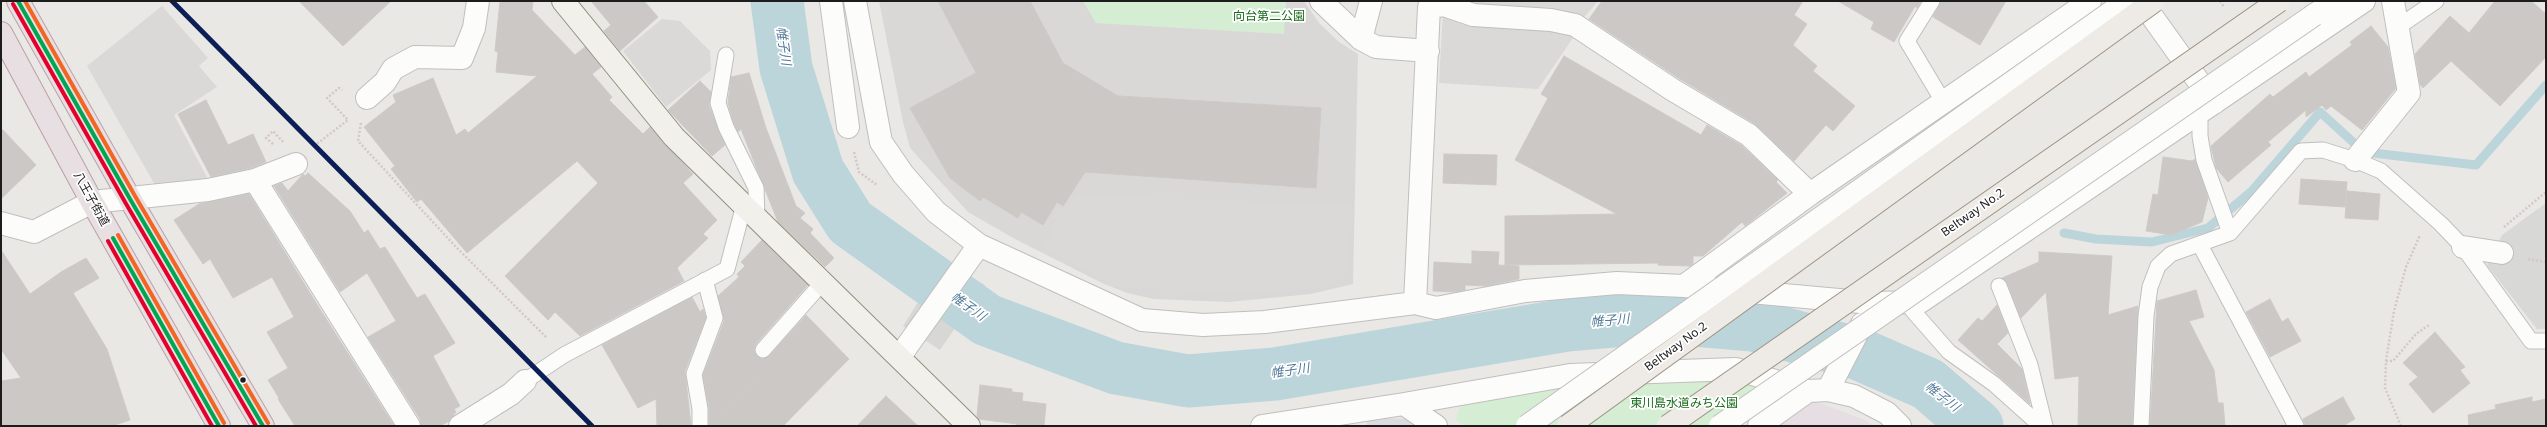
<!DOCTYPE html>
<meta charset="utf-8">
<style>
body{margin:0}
#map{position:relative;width:2547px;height:427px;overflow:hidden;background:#eae8e5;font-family:"Noto Sans",sans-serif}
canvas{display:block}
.frame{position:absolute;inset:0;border:2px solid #1c1c1c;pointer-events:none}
</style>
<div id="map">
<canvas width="2547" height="427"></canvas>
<div class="frame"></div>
</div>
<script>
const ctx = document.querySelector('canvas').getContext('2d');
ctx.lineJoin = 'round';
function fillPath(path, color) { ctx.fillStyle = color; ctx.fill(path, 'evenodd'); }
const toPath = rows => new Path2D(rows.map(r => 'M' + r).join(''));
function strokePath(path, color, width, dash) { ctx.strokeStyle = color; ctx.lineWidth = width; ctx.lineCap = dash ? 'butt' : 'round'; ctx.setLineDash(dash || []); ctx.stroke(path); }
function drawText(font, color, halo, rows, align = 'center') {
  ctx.font = font + ' "Noto Sans","Noto Sans JP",sans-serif'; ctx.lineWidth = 3.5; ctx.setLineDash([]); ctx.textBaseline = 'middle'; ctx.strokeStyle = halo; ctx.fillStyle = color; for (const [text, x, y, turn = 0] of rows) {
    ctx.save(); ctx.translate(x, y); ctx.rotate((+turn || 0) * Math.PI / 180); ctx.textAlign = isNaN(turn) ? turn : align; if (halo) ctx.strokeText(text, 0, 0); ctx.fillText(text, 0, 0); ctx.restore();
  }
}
fillPath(toPath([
 [879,1,1304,1,1319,23,1339,42,1358,54,1353,284,1311,294,1229,302,1154,299,1127,293,1102,283,1015,239,968,212,910,148,903,122]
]), '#d9d8d6');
fillPath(toPath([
 [1812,400,1865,420,1874,426,1774,426]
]), '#e7dee3');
fillPath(toPath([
 [2546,203,2546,329,2537,329,2487,265,2502,235]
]), '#d8d8d6');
fillPath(toPath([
 [1083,1,1286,1,1284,34,1096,23],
 [1726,380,1779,390,1729,426,1465,426,1456,420,1461,402,1571,384]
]), '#d5eed3');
fillPath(toPath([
 [1434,1,1598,1,1581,21],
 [162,6,208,58,199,66,217,87,174,115,209,181,159,192,87,66],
 [1443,11,1553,26,1575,35,1538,89,1439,83],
 [662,19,680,21,710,51,711,70,666,107,623,51],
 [1076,195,1353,206,1348,268,1341,279,1327,286,1274,294,1115,287,1044,248,1058,217]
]), '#dad9d8');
fillPath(toPath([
 [1367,418,1410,419,1421,426,1367,426]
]), '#dcdbdf');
fillPath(toPath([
 [944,261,985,285,940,350,903,326]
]), '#d7d7d5');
strokePath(toPath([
 [2064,233,2096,239,2152,242,2208,228,2252,191,2320,112,2364,152,2476,165,2546,85]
]), '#bcd5da', 9);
strokePath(toPath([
 [777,1,786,68,818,171,850,222,987,320,1116,368,1188,381,1275,374,1567,325,1658,317,1753,325,1859,354,1928,384,1977,426]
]), '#bcd5da', 53);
const building = toPath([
 [299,1,391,1,343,46,299,1],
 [500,1,533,1,532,10,575,55,585,47,601,67,592,74,612,97,609,100,643,134,650,127,693,174,683,183,717,220,703,234,708,238,677,268,684,281,580,336,555,312,548,320,505,276,598,183,577,161,467,253,421,199,417,202,391,169,395,166,364,127,396,102,393,95,433,78,456,135,465,129,468,133,537,76,496,72,498,52,495,51,500,1],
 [591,1,644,1,658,17,620,51,604,31,611,25,591,1],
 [938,1,1030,1,1063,63,1118,96,1321,108,1316,188,1085,172,1063,206,1057,202,1043,225,1021,212,1018,218,983,197,980,201,950,178,910,108,976,73,938,1],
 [1602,1,1803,1,1794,15,1807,24,1793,45,1817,66,1813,71,1855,106,1833,131,1826,125,1794,161,1755,124,1680,79,1589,19,1602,1],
 [1838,1,1921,1,1917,8,1915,6,1894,42,1871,29,1874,22,1838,1],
 [1941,1,2006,1,1980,45,1933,17,1941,1],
 [2495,1,2531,1,2546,14,2546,57,2500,106,2451,61,2423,88,2420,84,2415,54,2450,16,2469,33,2495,1],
 [2371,26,2388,47,2396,88,2362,130,2331,106,2326,110,2322,105,2306,117,2306,110,2268,142,2271,145,2228,182,2216,168,2211,146,2270,94,2273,97,2306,72,2309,77,2352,45,2350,42,2371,26],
 [1564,56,1701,135,1707,125,1741,145,1778,180,1776,182,1787,193,1745,226,1742,222,1703,256,1693,256,1693,264,1690,266,1658,265,1659,263,1505,265,1505,216,1617,214,1515,160,1548,98,1541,94,1564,56],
 [749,73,766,128,796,206,805,213,800,218,813,229,810,233,834,258,825,267,778,222,741,129,738,132,734,124,728,103,731,77,749,73],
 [700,81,711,92,709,106,725,145,712,156,668,110,700,81],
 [206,100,228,145,253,134,266,162,251,168,211,177,178,114,206,100],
 [1,128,36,165,1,199,1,128],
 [1444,154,1497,155,1496,185,1443,183,1444,154],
 [2163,157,2192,161,2195,159,2208,198,2202,222,2171,235,2146,231,2153,194,2158,195,2163,157],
 [308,173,350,211,364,233,368,230,380,249,385,247,417,298,425,294,455,343,433,356,460,406,454,409,456,412,449,421,440,426,421,426,420,419,368,337,396,321,367,273,340,292,274,186,282,183,288,191,303,174,305,176,308,173],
 [2301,179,2347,182,2345,207,2299,204,2301,179],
 [2347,191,2380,194,2378,220,2345,218,2347,191],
 [249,194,318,306,394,426,295,426,278,399,279,398,268,380,288,368,267,332,294,317,272,277,233,298,210,259,203,264,174,220,199,204,249,194],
 [762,240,808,285,756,344,754,349,757,356,762,359,769,356,806,315,849,359,783,426,709,426,709,408,703,375,724,321,718,296,739,277,737,274,745,266,741,262,762,240],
 [1,250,30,294,61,272,86,258,99,278,73,293,107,349,130,420,112,426,1,426,1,381,21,378,1,349,1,250],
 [1472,251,1499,252,1498,265,1519,266,1519,279,1486,286,1465,285,1465,290,1454,292,1433,291,1434,262,1472,264,1472,251],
 [2039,252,2112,256,2108,315,2138,306,2132,426,2078,426,2079,376,2055,379,2046,292,2021,318,2007,283,2002,278,2039,262,2039,252],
 [2196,290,2204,317,2189,321,2214,370,2218,403,2223,403,2225,426,2150,426,2157,301,2196,290],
 [692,297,700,312,703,309,706,318,685,371,691,426,657,426,656,399,638,408,602,345,692,297],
 [2270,299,2282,322,2288,318,2301,341,2270,357,2246,312,2270,299],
 [1997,305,2008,333,1997,344,2022,369,2030,404,1958,340,1978,318,1982,321,1997,305],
 [2435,332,2465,367,2460,370,2470,383,2433,413,2409,384,2418,377,2403,363,2435,332],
 [980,385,1012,389,1012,392,1023,393,1022,401,1046,404,1044,426,1016,426,1017,424,979,419,977,416,980,385],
 [886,396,918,426,857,426,886,396],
 [2343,397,2355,419,2343,426,2305,426,2303,419,2343,397],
 [2532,397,2532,402,2546,399,2546,426,2469,426,2468,415,2496,409,2495,405,2532,397]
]);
fillPath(building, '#cbc8c6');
strokePath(building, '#cdcac7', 1);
const lane = toPath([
 [1932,1,1907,41,1944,103],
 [2398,27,2436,1],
 [726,55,718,103,726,127,756,188,757,219],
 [2200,113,2200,136,2204,160,2230,233],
 [2200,245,2296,426],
 [1999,286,2030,365,2045,426],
 [1911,302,1913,311,1949,352,1994,384,2041,426],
 [763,350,823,282],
 [525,381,564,355,727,269,744,205],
 [700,426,700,409,694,374,715,318,705,280],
 [2141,426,2146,316,2150,287,2158,266,2171,254,2230,233,2301,151,2323,150,2355,160,2381,171,2441,224,2463,247,2531,341,2546,341]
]);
const street = toPath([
 [831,1,848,127],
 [855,1,881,142,903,174,936,212,979,245,1142,320,1203,325,1265,322,1415,303,1429,7,1444,5,1473,15,1551,20,1575,25,1673,90,1749,135,1810,194],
 [1321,1,1361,39],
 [1371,1,1361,39,1376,47,1428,51],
 [2141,1,2214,103],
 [2314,15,2336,1],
 [367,98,385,82,393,69,415,57,462,58,474,28,478,1],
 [2355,160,2409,93,2393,1],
 [255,180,409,426],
 [1,223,34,232,92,202,208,190,255,180,296,164],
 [2463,247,2502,253],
 [1684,286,1872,303,1920,302,2364,1],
 [1415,303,1436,308,1525,291,1617,283,1684,286,1810,194,2090,1],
 [900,356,979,245],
 [1828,390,1862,324],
 [1404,404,1570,375,1736,369,1808,391,1828,390,1854,396,1887,413,1900,426],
 [460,426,511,394,525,381],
 [1262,426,1404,404,1436,426],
 [1759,426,1808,391]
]);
const secondary = toPath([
 [563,1,674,137,969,426]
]);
const highway = toPath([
 [18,1,130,199,263,426],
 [1,33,92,202,219,426]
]);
strokePath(lane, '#c0bfbd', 17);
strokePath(street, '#c0bfbd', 24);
strokePath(secondary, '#919180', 24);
strokePath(highway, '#bba0a9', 24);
strokePath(toPath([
 [2220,1,2224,7],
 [361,123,358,141,457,248,547,338],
 [273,144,266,138,273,131,283,142],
 [314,146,348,120,327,98,339,88,342,90],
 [854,152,859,172,877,185],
 [2504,227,2546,192],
 [2528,259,2546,262],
 [2386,361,2393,361,2416,334,2429,325],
 [724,413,762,373],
 [2401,426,2385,388,2386,361,2394,311,2406,267,2420,235]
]), '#d3c7c7', 2.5, [2, 2]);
strokePath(lane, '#fcfcfb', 15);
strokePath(street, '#fcfcfb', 22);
strokePath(secondary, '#f1f0ea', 22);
strokePath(highway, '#e7dfe1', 22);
const streetBridge = toPath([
 [1527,426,2127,1],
 [1720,426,2314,15]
]);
const primaryBridge = toPath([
 [1568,426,2154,1],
 [1668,426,2279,1]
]);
strokePath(streetBridge, '#c0bfbd', 24, []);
strokePath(primaryBridge, '#9d9485', 24, []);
strokePath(streetBridge, '#fcfcfb', 22);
strokePath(primaryBridge, '#eeeae5', 22);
strokePath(toPath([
 [18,1,130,199,263,426],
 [113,238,219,426]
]), '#00a651', 4);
strokePath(toPath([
 [13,4,125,202,256,426],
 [108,241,212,426]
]), '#e4002b', 4);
strokePath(toPath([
 [25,1,135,196,268,423],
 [118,235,224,423]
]), '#f26522', 4);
strokePath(toPath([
 [172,1,592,426]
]), '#0c1e56', 5);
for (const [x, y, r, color] of [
 [243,380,3.5,"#1c1c1c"]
]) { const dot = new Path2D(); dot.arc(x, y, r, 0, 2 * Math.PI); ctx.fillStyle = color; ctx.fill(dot); strokePath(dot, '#fff', 1.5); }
drawText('12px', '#186b1b', '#fff', [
 ["向台第二公園",1269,17],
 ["東川島水道みち公園",1684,404]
]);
drawText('12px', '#1c1c1c', '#fff', [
 ["八王子街道",91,199,61],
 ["Beltway No.2",1973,213,-35],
 ["Beltway No.2",1676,347,-36]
]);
drawText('italic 13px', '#527998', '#fff', [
 ["帷子川",783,46,82],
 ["帷子川",968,307,35],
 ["帷子川",1610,321,-5],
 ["帷子川",1290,371,-8],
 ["帷子川",1942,397,38]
]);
</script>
